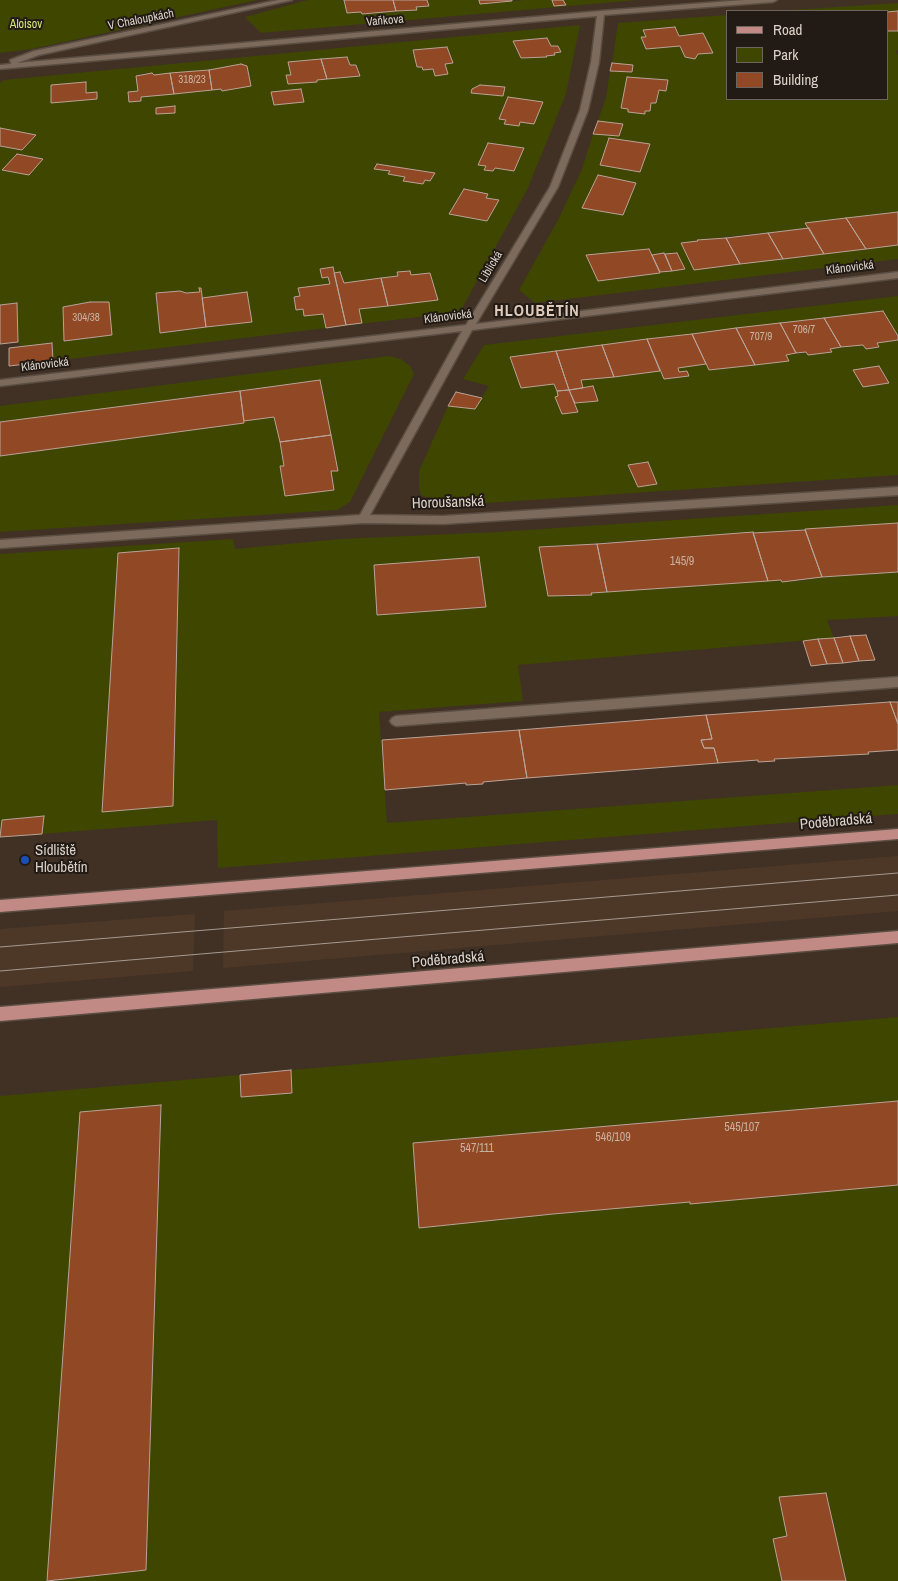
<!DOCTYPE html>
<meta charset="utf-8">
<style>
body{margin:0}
#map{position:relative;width:898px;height:1581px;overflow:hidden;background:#413125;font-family:"Archivo Narrow",sans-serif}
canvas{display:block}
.legend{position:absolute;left:726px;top:10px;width:162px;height:90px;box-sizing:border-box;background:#221b15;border:1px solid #6c645d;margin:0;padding:6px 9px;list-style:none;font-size:15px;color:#dcd2ca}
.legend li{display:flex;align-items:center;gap:10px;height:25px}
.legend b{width:25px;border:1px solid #6c645d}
</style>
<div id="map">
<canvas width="898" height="1581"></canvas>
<ul class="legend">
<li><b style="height:6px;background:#c28a85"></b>Road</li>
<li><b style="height:14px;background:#3e4600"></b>Park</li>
<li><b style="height:14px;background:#904924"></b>Building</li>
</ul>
</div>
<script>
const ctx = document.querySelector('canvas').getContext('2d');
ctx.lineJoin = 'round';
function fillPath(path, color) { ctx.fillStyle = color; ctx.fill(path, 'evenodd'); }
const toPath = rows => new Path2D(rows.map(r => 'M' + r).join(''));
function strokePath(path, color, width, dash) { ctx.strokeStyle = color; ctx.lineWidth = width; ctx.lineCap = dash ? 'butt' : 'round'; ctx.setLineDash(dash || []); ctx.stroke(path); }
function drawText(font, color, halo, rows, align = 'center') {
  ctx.font = font + ' "Archivo Narrow",sans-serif'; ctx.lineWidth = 4; ctx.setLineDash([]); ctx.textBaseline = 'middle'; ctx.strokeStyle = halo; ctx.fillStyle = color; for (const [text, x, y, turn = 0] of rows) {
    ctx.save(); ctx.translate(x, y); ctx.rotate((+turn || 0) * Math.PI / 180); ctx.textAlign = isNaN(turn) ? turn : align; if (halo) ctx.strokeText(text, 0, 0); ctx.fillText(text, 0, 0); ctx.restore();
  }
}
fillPath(toPath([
 [898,856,898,911,223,968,224,911],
 [195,914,193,971,0,987,0,929]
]), '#4d3827');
fillPath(toPath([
 [0,0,257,0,32,49,0,53],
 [308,0,344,0,347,13,361,12,362,14,416,10,416,7,429,6,427,0,479,0,481,4,524,0,552,0,555,6,565,5,563,0,638,0,261,33,245,17],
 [898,3,898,11,887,12,778,11],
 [727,15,727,99,887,99,887,31,898,31,898,50,896,51,898,55,898,212,806,223,809,228,697,240,698,241,682,243,694,269,898,245,898,259,535,303,519,290,558,220,582,169,593,134,619,136,623,124,598,121,606,97,610,71,632,72,633,65,612,63,618,23],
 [675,27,679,36,703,33,713,52,698,54,695,58,685,57,680,46,646,49,641,38,646,37,644,30],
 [627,77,668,81,666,91,659,90,656,103,651,103,650,111,645,111,644,114,628,112,628,109,621,108],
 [650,144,640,172,601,165],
 [598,175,636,183,623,215,583,208],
 [649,249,652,255,677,253,685,269,612,280,589,261,587,256],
 [580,25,566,94,528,188,460,312,53,361,52,343,21,347,18,342,17,303,0,305,0,146,22,150,36,135,0,128,0,83,4,80],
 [547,38,551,46,558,46,560,52,554,53,555,55,546,56,547,57,521,58,513,41],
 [447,47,453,63,445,64,447,74,435,76,433,69,423,70,421,67,417,67,413,50],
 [347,57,350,65,357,65,360,76,317,80,317,82,288,83,286,75,291,75,289,62],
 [241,64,250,86,222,91,221,89,141,97,141,101,129,102,128,93,138,91,136,77,140,74,152,73,154,75,228,68,229,66],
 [85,82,86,93,51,103,51,85],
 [480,85,505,87,505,88,503,96,471,93,472,89],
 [508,98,542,102,534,123,520,122,504,124,506,120,499,119],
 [488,143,524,148,519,160,495,168,493,171,484,170,486,166,478,165],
 [378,164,434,173,430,181,425,180,423,184,404,181,405,177,389,174,390,171,375,169],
 [464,189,488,194,486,198,499,200,487,221,450,214],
 [332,267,334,273,341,272,344,283,398,276,397,272,410,271,411,275,430,273,438,300,359,309,362,323,326,328,323,314,304,316,303,309,296,309,294,297,300,296,299,288,330,284,328,277,322,277,320,269],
 [199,288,202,298,247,292,252,322,160,333,156,293,180,291,186,293,200,292],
 [109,302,112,335,64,341,63,308,79,306,79,304],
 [898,296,898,336,883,311,510,357,521,388,554,384,558,396,556,397,562,414,578,412,575,403,598,400,593,387,583,388,581,380,660,371,664,379,689,376,687,371,679,372,678,368,706,364,709,370,754,365,789,361,786,355,831,351,830,349,863,345,866,349,879,348,877,343,898,340,898,475,458,505,440,502,421,495,419,488,419,471,448,406,475,409,489,386,463,379,484,345],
 [879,366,889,383,863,387,854,370],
 [648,462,657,484,638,486,628,466],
 [389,356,401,359,410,366,414,374,350,502,337,510,0,532,0,456,244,423,244,421,274,417,275,425,277,425,284,466,280,467,285,496,334,490,331,471,338,470,320,380,0,422,0,406],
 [898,505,898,523,540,547,565,597,592,595,591,593,781,580,782,582,809,580,809,578,898,572,898,616,827,620,834,638,518,665,523,701,379,712,387,823,898,785,898,814,218,868,217,820,42,834,44,816,2,820,0,831,0,554,233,539,235,549,340,539,497,532],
 [179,548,173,806,102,812,118,553],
 [478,557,486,607,377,615,374,565],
 [898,1017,898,1101,413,1143,419,1228,553,1214,690,1202,691,1204,898,1185,898,1581,846,1581,826,1493,779,1498,787,1536,773,1539,782,1581,50,1581,145,1570,160,1105,80,1112,47,1581,0,1581,0,1096,240,1075,241,1097,291,1070]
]), '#3e4600');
const building = toPath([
 [344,0,393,0,396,11,362,14,361,12,347,13,344,0],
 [393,0,427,0,429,6,416,7,417,10,396,11,393,0],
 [479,0,512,0,512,1,480,4,479,0],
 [552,0,563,0,566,5,554,6,552,0],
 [898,11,898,31,887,31,887,12,898,11],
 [675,27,679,36,703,33,713,53,698,54,695,59,685,57,680,46,646,49,641,37,646,37,643,30,675,27],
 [547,38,551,46,558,46,561,52,554,53,555,55,546,56,547,57,521,58,513,41,547,38],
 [447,47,453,63,445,64,448,74,435,76,433,69,423,70,422,67,417,67,413,50,447,47],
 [347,57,350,65,356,65,360,76,327,79,321,59,347,57],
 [321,59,327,79,317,80,317,82,288,84,286,75,291,75,288,62,321,59],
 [612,63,633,65,632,72,610,71,612,63],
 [241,64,247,66,251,86,222,91,221,89,212,90,209,70,241,64],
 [209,70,212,90,174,94,170,73,209,70],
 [152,73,154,75,170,73,174,94,141,97,141,101,129,102,128,92,138,91,136,76,152,73],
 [627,77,668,80,666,91,659,90,656,103,651,103,650,111,645,111,645,114,628,112,628,109,621,108,627,77],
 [86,82,86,93,97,92,97,99,51,103,51,85,86,82],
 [480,85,505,87,503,96,471,93,472,89,480,85],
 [301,89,304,102,274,105,271,92,301,89],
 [508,97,543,102,534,124,520,122,519,126,504,124,506,120,499,119,508,97],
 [175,106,175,113,156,114,156,108,175,106],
 [598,121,623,124,619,136,593,134,598,121],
 [0,128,36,135,22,150,0,146,0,128],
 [609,138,650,144,640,172,600,165,609,138],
 [488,143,524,148,514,171,495,168,493,171,484,170,486,166,478,165,488,143],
 [17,154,43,159,29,175,2,170,17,154],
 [377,164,435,173,430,181,425,180,423,184,403,181,405,177,388,174,390,171,374,169,377,164],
 [598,175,636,183,623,215,582,208,598,175],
 [464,189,488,194,486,198,499,200,487,221,449,214,464,189],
 [898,212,898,245,866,249,846,218,898,212],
 [846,218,866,249,824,254,805,223,846,218],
 [809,228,824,254,783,259,768,233,809,228],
 [768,233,783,259,740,264,726,238,768,233],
 [726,238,740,264,694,270,681,243,698,241,697,240,726,238],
 [649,249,660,273,598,281,586,255,649,249],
 [664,253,672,271,660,272,652,255,664,253],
 [677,253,685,269,672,271,665,254,677,253],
 [333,267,346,325,326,328,323,314,304,316,303,309,296,310,294,297,300,296,298,288,330,284,328,277,322,278,320,269,333,267],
 [410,271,411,275,430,273,438,300,388,306,381,278,398,276,397,272,410,271],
 [340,272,344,283,381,278,388,306,359,309,362,323,346,325,334,273,340,272],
 [199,288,201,288,206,327,160,333,156,293,180,291,186,293,200,292,199,288],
 [247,292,252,322,206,327,202,298,247,292],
 [90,302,109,302,112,335,64,341,63,307,90,302],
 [17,303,18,342,0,344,0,305,17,303],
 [883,311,898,336,898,340,877,343,879,347,866,349,863,345,841,347,824,318,883,311],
 [824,318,841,347,830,349,832,352,808,355,806,352,796,353,780,323,824,318],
 [780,323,796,353,786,355,789,361,755,365,736,328,780,323],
 [736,328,755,365,709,370,692,334,736,328],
 [692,334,706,364,678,368,679,372,687,371,689,376,664,379,647,339,692,334],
 [647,339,660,371,614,377,602,345,647,339],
 [52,343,53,361,9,366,9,348,52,343],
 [602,345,614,377,581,380,583,388,569,390,556,351,602,345],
 [556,351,569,390,557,391,554,384,521,388,510,357,556,351],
 [879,366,889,383,863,387,853,370,879,366],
 [320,380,331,435,280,442,274,417,244,421,240,391,320,380],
 [593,386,598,401,575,403,569,390,593,386],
 [569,390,578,412,562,414,555,397,558,396,557,391,569,390],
 [240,391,244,423,0,456,0,422,240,391],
 [456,392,482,398,475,409,448,406,456,392],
 [331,435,338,471,331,471,334,490,285,496,280,466,284,466,280,442,331,435],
 [648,462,657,484,638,487,628,465,648,462],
 [898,523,898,572,822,577,805,529,898,523],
 [805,530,822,577,782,582,781,580,768,581,753,533,805,530],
 [753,532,768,581,607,592,597,544,753,532],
 [597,544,607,592,591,593,592,595,548,596,539,547,597,544],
 [179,548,173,806,102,812,118,553,179,548],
 [479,557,486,607,377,615,374,565,479,557],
 [866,635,875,660,859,661,850,636,866,635],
 [850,636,859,661,843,663,834,638,850,636],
 [834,638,843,663,827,664,818,639,834,638],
 [818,639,827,664,811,666,803,641,818,639],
 [890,702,898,724,898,750,868,752,869,754,774,759,775,761,758,762,758,760,718,763,714,748,704,748,701,740,712,739,706,715,890,702],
 [890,702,898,702,898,724,890,702],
 [706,715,712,739,701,740,704,748,714,748,718,763,527,778,519,730,706,715],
 [519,730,527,778,483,782,483,784,466,785,466,783,385,790,382,740,519,730],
 [44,816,42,834,0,837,2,820,44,816],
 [291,1070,292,1093,241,1097,240,1075,291,1070],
 [898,1101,898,1185,690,1204,690,1202,553,1214,419,1228,413,1143,898,1101],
 [161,1105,146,1570,47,1581,80,1112,161,1105],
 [826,1493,846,1581,782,1581,773,1539,787,1536,779,1497,826,1493]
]);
fillPath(building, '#904924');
strokePath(building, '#b9a398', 1);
const lane = toPath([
 [898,677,898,687,396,726,392,724,390,721,392,718,396,716,898,677]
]);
const street = toPath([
 [278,0,292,0,39,55,17,63,601,11,744,0,777,0,773,2,604,15,599,62,588,110,558,187,476,324,898,272,898,278,472,330,370,515,443,516,898,487,898,495,443,524,363,523,0,548,0,540,360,515,462,331,0,386,0,380,466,325,550,187,580,110,591,62,597,16,0,69,0,65,11,64,10,60,34,51,278,0]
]);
const primary = toPath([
 [898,829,898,839,0,912,0,900,898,829],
 [898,931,898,943,0,1021,0,1007,898,931]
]);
strokePath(lane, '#5a4d42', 3);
strokePath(street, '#5a4d42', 3);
strokePath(primary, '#5a4d42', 3);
fillPath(lane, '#7c6a5c');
fillPath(street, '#7c6a5c');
fillPath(primary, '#c28a85');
strokePath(toPath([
 [0,947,898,873],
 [0,971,898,895]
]), '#a59990', 1);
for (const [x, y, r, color] of [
 [25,860,5,"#1a4fb4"]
]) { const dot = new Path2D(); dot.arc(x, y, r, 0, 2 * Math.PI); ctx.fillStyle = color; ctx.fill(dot); strokePath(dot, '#221b15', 2); }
drawText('11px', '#c9b0a0', null, [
 ["318/23",192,80],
 ["304/38",86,318],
 ["706/7",804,330],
 ["707/9",761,337]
]);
drawText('12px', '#dcd2ca', '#221b15', [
 ["V Chaloupkách",141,20,-11],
 ["Vaňkova",385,21,-5],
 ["Liblická",491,267,-59],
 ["Klánovická",850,268,-7],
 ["Klánovická",448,317,-7],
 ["Klánovická",45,365,-7]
]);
drawText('12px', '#d4e677', '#221b15', [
 ["Aloisov",26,25]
]);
drawText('12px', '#c9b0a0', null, [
 ["145/9",682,562],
 ["545/107",742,1128],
 ["546/109",613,1138],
 ["547/111",477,1149]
]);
drawText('15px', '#dcd2ca', '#221b15', [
 ["Horoušanská",448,503,-2],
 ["Poděbradská",836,822,-5],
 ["Poděbradská",448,960,-5]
]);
drawText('15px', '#dcd2ca', '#221b15', [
 ["Sídliště",35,851],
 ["Hloubětín",35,868]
], 'left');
ctx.letterSpacing = '1px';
drawText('bold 16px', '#dfcbbc', '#221b15', [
 ["HLOUBĚTÍN",537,312]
]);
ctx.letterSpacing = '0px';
</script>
